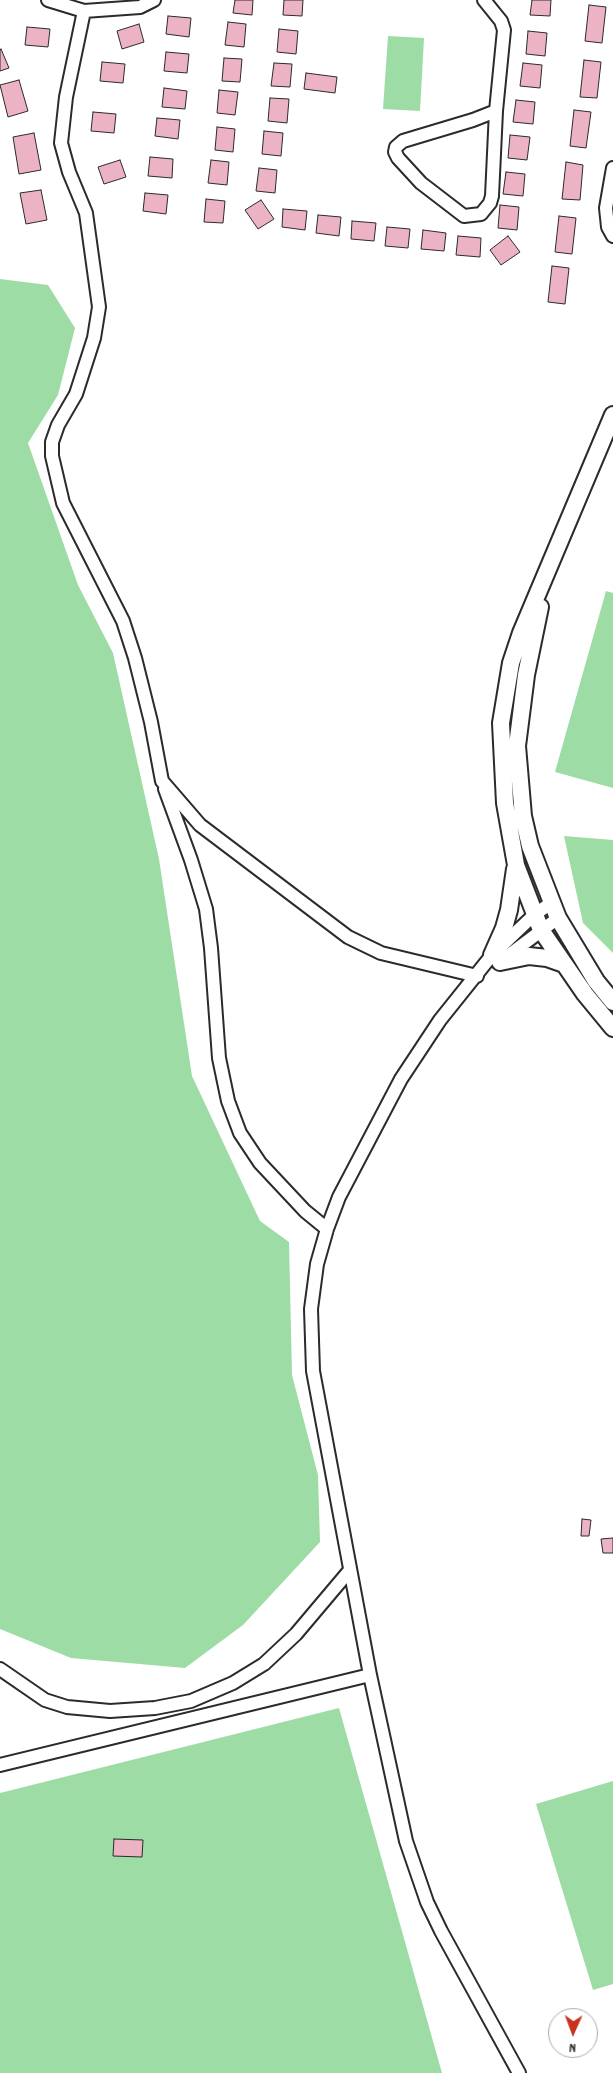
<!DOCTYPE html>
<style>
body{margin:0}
#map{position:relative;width:613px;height:2073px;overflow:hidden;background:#fff;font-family:Dekko,sans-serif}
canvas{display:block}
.north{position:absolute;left:548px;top:2008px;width:50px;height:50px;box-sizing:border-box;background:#fff;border:1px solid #aaa;border-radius:50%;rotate:182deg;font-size:14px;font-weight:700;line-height:20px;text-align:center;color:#2b2b2b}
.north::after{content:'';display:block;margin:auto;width:18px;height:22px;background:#c8321e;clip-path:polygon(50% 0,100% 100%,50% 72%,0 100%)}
</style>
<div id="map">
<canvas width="613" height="2073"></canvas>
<div class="north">N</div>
</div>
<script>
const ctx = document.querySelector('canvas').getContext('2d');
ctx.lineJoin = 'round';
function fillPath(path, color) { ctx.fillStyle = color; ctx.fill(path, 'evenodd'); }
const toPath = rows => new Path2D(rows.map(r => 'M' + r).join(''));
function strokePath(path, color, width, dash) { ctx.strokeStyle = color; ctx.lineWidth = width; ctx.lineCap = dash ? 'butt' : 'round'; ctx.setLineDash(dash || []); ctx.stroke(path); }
fillPath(toPath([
 [388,36,424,38,420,111,383,109],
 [0,279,48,285,75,328,58,395,28,443,78,585,113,653,159,859,192,1076,260,1221,289,1242,292,1375,318,1475,320,1542,243,1625,185,1668,71,1658,0,1629],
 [606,591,613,593,613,788,555,772],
 [564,836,613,840,613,953,583,923],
 [339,1708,442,2073,0,2073,0,1793],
 [613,1781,613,1984,593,1990,536,1804]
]), '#9ddca5');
const building = toPath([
 [235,0,253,0,252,15,233,13,235,0],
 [284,0,303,0,302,16,283,15,284,0],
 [532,0,551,0,550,16,530,15,532,0],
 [589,5,606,7,602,43,585,41,589,5],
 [168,16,191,18,189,37,166,34,168,16],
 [228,22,246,24,244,47,225,45,228,22],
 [139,24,144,42,122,49,117,31,139,24],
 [27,27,50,29,48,47,25,45,27,27],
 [279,29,298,31,296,54,277,52,279,29],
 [528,31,547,33,545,56,526,54,528,31],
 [1,49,9,68,0,71,0,50,1,49],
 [166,52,189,54,187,73,164,71,166,52],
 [224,58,242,59,240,82,222,81,224,58],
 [584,60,601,62,597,98,580,97,584,60],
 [102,62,125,64,123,83,100,81,102,62],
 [274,63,292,64,290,87,271,86,274,63],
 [523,63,542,65,540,88,520,86,523,63],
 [306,73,337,77,335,93,304,89,306,73],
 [19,80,28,111,8,117,0,85,19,80],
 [164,88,187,91,185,109,162,107,164,88],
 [219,90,238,92,235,115,217,113,219,90],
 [270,98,289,99,287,123,268,121,270,98],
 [516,100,535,102,533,124,513,122,516,100],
 [574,110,591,112,586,148,570,146,574,110],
 [93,112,116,114,114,133,91,131,93,112],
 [157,118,180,120,178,139,155,136,157,118],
 [217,127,235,129,233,152,215,150,217,127],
 [264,131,283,133,281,156,262,154,264,131],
 [34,133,41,170,19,174,13,137,34,133],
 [510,135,530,137,527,160,508,158,510,135],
 [150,157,173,159,172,178,148,176,150,157],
 [120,160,126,177,104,184,98,167,120,160],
 [211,160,229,162,227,185,208,183,211,160],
 [566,162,583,165,580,200,562,199,566,162],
 [259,168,277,170,275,193,256,191,259,168],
 [506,172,525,174,523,196,503,194,506,172],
 [41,190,47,220,26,224,20,193,41,190],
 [145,193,168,195,166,214,143,211,145,193],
 [206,199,225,201,223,223,204,222,206,199],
 [261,200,274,219,258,229,245,210,261,200],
 [500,205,519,207,517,230,498,228,500,205],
 [283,209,307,211,305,230,282,227,283,209],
 [318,215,341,217,339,236,316,233,318,215],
 [559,216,576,218,572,254,555,252,559,216],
 [352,221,376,223,374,241,351,239,352,221],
 [387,227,410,229,408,248,385,246,387,227],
 [423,230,446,233,444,251,421,249,423,230],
 [458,236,481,238,480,257,456,255,458,236],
 [508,236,520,252,501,265,490,250,508,236],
 [552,266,569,268,565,304,548,302,552,266],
 [582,1519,591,1520,589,1536,581,1536,582,1519],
 [613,1538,613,1553,603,1553,601,1539,613,1538],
 [114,1839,143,1840,142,1857,113,1856,114,1839]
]);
fillPath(building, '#ecb3c4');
strokePath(building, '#2b2b2b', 1);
const minor = toPath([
 [48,0,84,11,140,7,154,0],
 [484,0,501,21,504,30,496,111,492,196,490,203,481,214,464,216,421,183,398,158,395,152,396,147,403,141,473,120,496,111],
 [84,11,66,97,61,143,69,172,86,213,99,307,94,338,76,394,58,425,52,442,52,456,63,503,123,621,135,658,151,722,162,781,200,825,348,937,381,953,477,976],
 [613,168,606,208,608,227,613,236],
 [165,789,191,860,206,909,211,948,219,1058,228,1101,240,1133,260,1163,305,1211,327,1229],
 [501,961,558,918],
 [0,1669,45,1700,67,1707,110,1711,155,1708,191,1701,233,1683,264,1664,296,1634,350,1570],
 [0,1765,370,1675],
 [519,2073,441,1931,427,1902,406,1841,370,1675,313,1371,311,1309,317,1264,327,1229,339,1197,401,1079,440,1020,492,955,534,915,551,903]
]);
const tertiary = toPath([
 [613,415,521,633,511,663,501,723,505,803,516,865,541,930,585,994,613,1028],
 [540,607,526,675,517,746,523,816,530,846,558,918,596,981,613,1002],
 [492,955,504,928,509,910,515,869],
 [500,962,529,956,547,958,564,964]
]);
strokePath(minor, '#2b2b2b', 16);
strokePath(tertiary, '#2b2b2b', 20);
strokePath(minor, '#fff', 12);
strokePath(tertiary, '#fff', 16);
</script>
